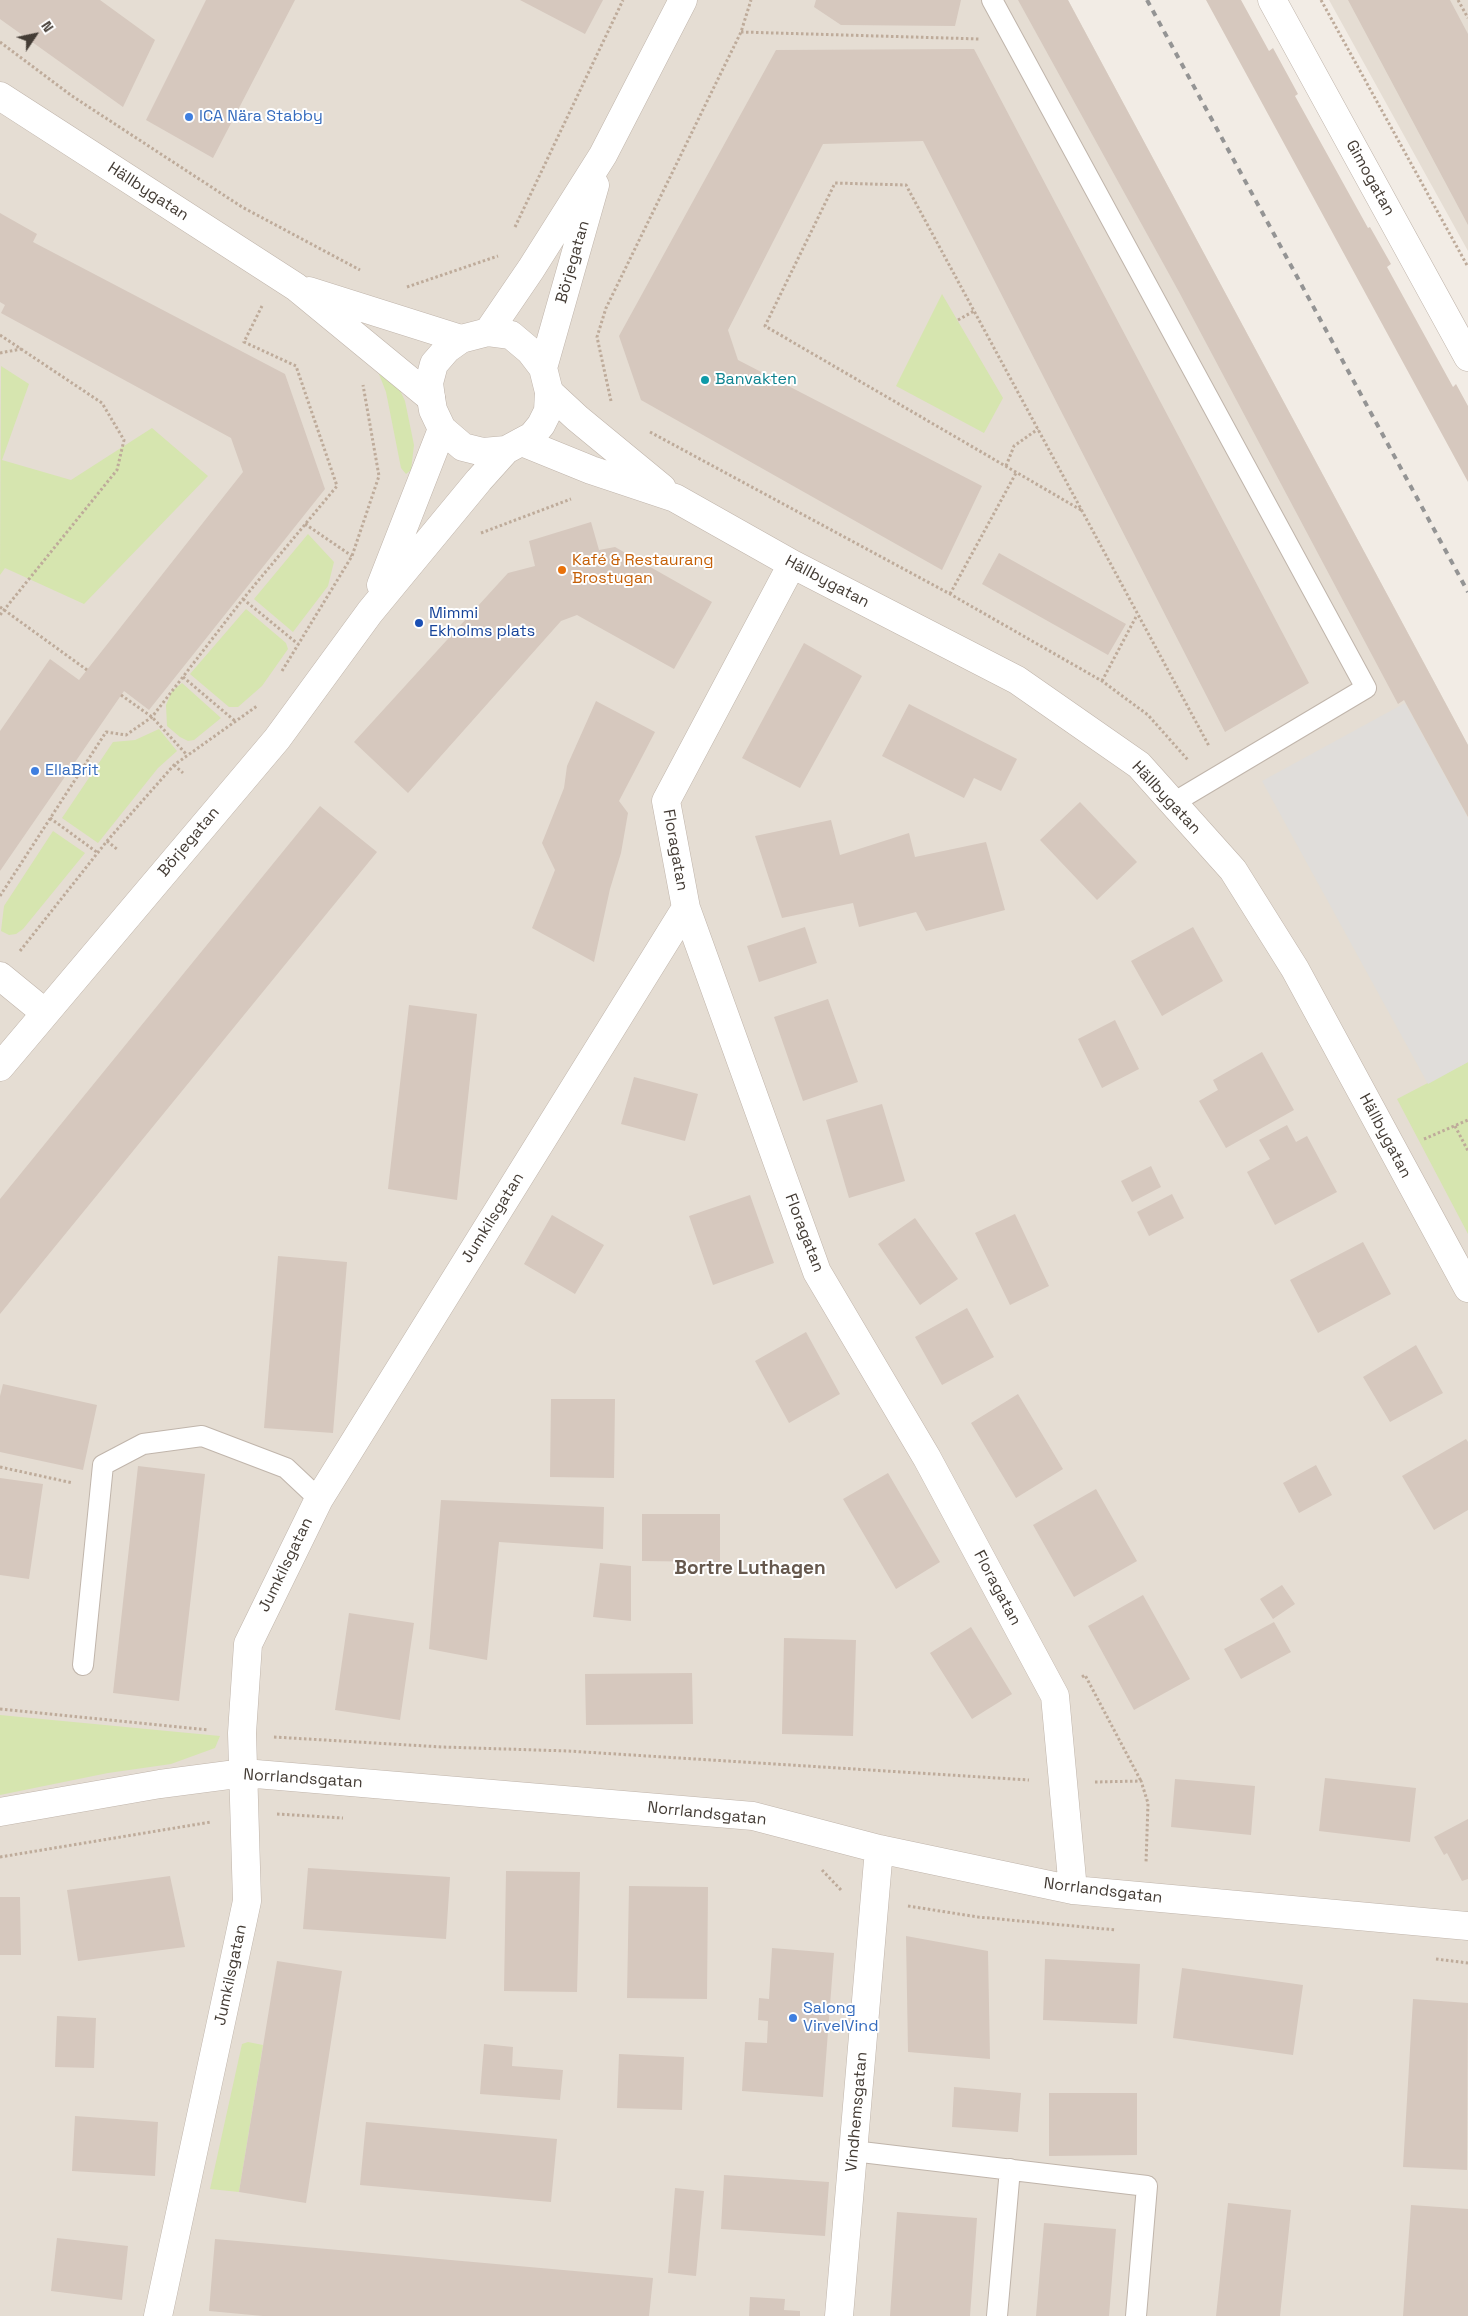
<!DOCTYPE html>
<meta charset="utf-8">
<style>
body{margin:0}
#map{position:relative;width:1468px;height:2316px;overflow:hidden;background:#f2ece5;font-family:"Space Grotesk",sans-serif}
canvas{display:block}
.north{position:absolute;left:10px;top:10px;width:50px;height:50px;-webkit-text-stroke:4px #fff;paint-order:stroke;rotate:56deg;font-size:14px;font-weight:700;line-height:20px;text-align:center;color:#443c35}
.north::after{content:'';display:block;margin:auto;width:18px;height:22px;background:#443c35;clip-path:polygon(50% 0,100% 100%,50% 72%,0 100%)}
</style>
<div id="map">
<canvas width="1468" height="2316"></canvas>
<div class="north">N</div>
</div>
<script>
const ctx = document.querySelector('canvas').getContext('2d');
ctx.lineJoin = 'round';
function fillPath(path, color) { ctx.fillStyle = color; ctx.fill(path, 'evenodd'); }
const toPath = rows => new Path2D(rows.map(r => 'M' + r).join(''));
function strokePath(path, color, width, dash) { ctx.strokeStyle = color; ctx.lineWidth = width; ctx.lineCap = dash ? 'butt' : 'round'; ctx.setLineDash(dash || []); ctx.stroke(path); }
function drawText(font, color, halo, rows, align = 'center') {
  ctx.font = font + ' "Space Grotesk",sans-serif'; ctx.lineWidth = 4; ctx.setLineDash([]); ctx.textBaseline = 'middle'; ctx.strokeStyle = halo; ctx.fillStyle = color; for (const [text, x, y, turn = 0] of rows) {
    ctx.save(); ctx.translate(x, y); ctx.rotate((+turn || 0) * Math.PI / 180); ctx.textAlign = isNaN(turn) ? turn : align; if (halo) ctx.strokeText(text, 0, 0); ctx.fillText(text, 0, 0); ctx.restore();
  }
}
fillPath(toPath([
 [0,0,1068,0,1468,745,1468,2316,0,2316],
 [1329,0,1468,0,1468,251]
]), '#e5ddd3');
fillPath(toPath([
 [942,294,1003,398,984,433,896,386],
 [1,366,29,384,2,460,71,480,152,428,208,476,84,604,5,568,0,575],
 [377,369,397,384,405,401,414,445,411,470,406,474,401,468,386,392],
 [308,534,334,562,328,586,293,632,254,599],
 [246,609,286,643,288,649,262,686,238,707,229,707,190,674],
 [182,683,221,718,194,740,188,741,180,737,167,726,166,705,172,691],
 [159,729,177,751,158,768,98,843,62,818,113,742,135,740],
 [53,831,85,853,23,929,16,934,9,935,1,931,4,906],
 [1468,1062,1468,1234,1397,1099],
 [0,1715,220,1736,215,1748,171,1764,108,1773,0,1795],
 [248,2042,263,2045,239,2192,210,2189,242,2044]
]), '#d6e5af');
fillPath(toPath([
 [1405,703,1468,818,1468,1062,1428,1084,1262,781]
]), '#e0ddda');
fillPath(toPath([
 [0,0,100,0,155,40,123,107,0,19],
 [206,0,295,0,213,158,146,120],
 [520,0,603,0,585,34],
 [816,0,961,0,955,26,841,25,814,7],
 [1018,0,1068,0,1468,745,1468,817,1404,700,1398,704,1179,292],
 [1206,0,1241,0,1269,51,1273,48,1298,94,1295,96,1368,228,1370,227,1391,264,1387,267,1453,387,1456,384,1468,406,1468,482],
 [1348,0,1450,0,1468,34,1468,225],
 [974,49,1309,683,1225,732,923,141,823,144,728,330,738,360,982,486,942,570,641,400,619,336,776,50],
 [0,213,37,234,33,242,285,374,325,489,149,710,124,691,0,871,0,731,50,659,79,680,243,472,231,438,1,313,5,305,0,302],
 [591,522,599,550,615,547,712,602,674,669,577,615,561,621,408,793,354,742,508,573,535,566,529,541],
 [999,553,1126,624,1108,655,982,584],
 [804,643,862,676,800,788,742,758],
 [596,701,655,732,619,801,628,813,621,853,610,889,594,962,532,928,555,870,542,843,564,788,567,766],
 [909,704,1017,759,1001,791,974,778,964,798,882,756],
 [1080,802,1137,862,1097,900,1040,840],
 [320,806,377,852,0,1314,0,1199],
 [831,820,840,855,909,833,915,857,986,842,1005,910,926,931,916,912,859,927,853,903,782,918,755,836],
 [805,927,817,963,759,982,747,946],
 [1193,927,1223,981,1162,1016,1131,961],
 [828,999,858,1082,803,1101,774,1017],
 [409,1005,477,1014,457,1200,388,1189],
 [1115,1020,1139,1069,1102,1088,1078,1039],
 [1262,1052,1294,1110,1226,1148,1199,1101,1218,1090,1213,1080],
 [634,1077,698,1094,685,1141,621,1124],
 [882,1104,905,1181,849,1198,826,1120],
 [1287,1125,1296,1142,1307,1136,1337,1192,1275,1225,1247,1172,1270,1159,1259,1140],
 [1151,1166,1161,1187,1132,1202,1121,1181],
 [1172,1194,1184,1218,1149,1236,1137,1212],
 [750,1195,774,1263,713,1285,689,1216],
 [1015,1214,1049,1286,1010,1305,975,1233],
 [552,1215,604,1245,575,1294,524,1264],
 [915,1218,958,1279,920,1305,878,1244],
 [1363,1242,1391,1294,1318,1333,1290,1280],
 [278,1256,347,1262,333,1433,264,1428],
 [967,1308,994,1357,942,1385,915,1337],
 [806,1332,840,1394,789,1423,755,1361],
 [1416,1345,1443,1393,1390,1422,1363,1377],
 [3,1384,97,1405,83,1470,0,1452,0,1396],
 [1018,1394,1063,1469,1016,1498,971,1423],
 [551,1399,615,1399,614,1478,550,1477],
 [1466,1439,1468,1442,1468,1510,1434,1530,1402,1476],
 [1316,1465,1332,1495,1299,1513,1283,1483],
 [138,1466,205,1474,179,1701,113,1693],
 [888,1473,940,1562,896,1589,843,1499],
 [0,1478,43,1484,29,1579,0,1575],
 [1096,1489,1137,1561,1074,1597,1033,1525],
 [441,1500,604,1507,603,1549,499,1542,487,1660,429,1649],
 [642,1514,720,1514,720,1562,642,1561],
 [600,1563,631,1566,631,1621,593,1617],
 [1282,1585,1295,1604,1273,1619,1260,1599],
 [1143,1595,1190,1679,1134,1710,1088,1626],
 [349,1613,414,1623,400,1720,335,1710],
 [1274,1622,1291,1652,1241,1679,1224,1649],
 [971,1627,1012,1694,972,1719,930,1653],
 [784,1638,856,1640,853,1736,782,1734],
 [692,1673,693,1724,586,1725,585,1674],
 [1325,1778,1416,1788,1410,1842,1319,1831],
 [1175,1779,1255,1786,1251,1835,1171,1827],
 [1468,1819,1468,1879,1462,1881,1447,1853,1444,1855,1434,1837],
 [308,1868,450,1877,446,1939,303,1929],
 [506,1871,580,1872,577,1992,504,1991],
 [170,1876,185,1947,78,1961,67,1890],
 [629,1886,708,1887,707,1999,627,1998],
 [0,1897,20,1897,21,1955,0,1955],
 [906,1936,988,1951,990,2059,908,2052],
 [772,1948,834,1953,823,2097,742,2091,745,2042,767,2043,768,2021,758,2020,759,1998,769,1999],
 [1045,1959,1140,1964,1137,2024,1043,2020],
 [277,1961,342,1971,306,2203,239,2192],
 [1182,1968,1303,1985,1293,2055,1173,2038],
 [1413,1999,1468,2003,1467,2170,1403,2167],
 [57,2016,96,2018,94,2068,55,2067],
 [484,2044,513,2047,512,2066,563,2070,560,2100,480,2094],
 [619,2054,684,2057,682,2110,617,2108],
 [954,2087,1021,2093,1018,2132,952,2127],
 [1049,2093,1137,2093,1137,2155,1049,2156],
 [75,2116,158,2122,155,2176,72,2171],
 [366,2122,557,2139,551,2202,360,2185],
 [724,2175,829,2182,825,2236,721,2229],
 [675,2188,704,2191,696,2276,668,2273],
 [1228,2203,1291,2210,1280,2316,1216,2316],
 [1411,2205,1468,2209,1468,2316,1403,2316],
 [897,2212,977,2218,970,2316,890,2316],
 [1044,2223,1116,2229,1109,2316,1036,2316],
 [57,2238,128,2246,122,2300,51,2291],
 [215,2239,653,2278,649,2316,263,2316,209,2311],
 [750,2297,785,2299,784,2310,800,2311,800,2316,749,2316]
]), '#d6c8be');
const service = toPath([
 [992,0,1366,688,1173,803],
 [83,1665,103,1465,143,1444,202,1436,286,1468,319,1499],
 [853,2151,1147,2186,1136,2316],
 [997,2316,1010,2169]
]);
const minor = toPath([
 [1272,0,1468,357],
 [0,96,296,287,431,398],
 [309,291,461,339],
 [549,392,577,418,662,488],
 [522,442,591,470,675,498,792,564,1017,680,1139,765,1233,870,1295,969,1468,1288],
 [792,564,666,801,686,908,817,1272,927,1458,1055,1696,1073,1890],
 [0,976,44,1012],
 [0,1812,160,1784,244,1773,753,1816,879,1849,1073,1890,1468,1926],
 [158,2316,247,1901,242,1733,248,1644,319,1499,686,908],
 [839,2316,879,1849]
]);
const tertiary = toPath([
 [488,332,531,269,603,155,683,0],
 [543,368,595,185],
 [381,585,442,429],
 [0,1067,277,739,370,612,479,480,506,450,532,436,541,425,548,411,549,392,543,368,530,351,511,335,488,332,461,339,447,349,434,364,429,383,431,398,433,410,442,429,463,447,483,452,506,450]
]);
strokePath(service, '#c0b5ab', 22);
strokePath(minor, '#c0b5ab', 29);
strokePath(tertiary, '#c0b5ab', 29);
strokePath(toPath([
 [1321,0,1468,267],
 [1458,0,1468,18],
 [741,32,980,39],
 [0,42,72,96,242,207,360,270],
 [515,227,623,0],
 [407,287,498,256],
 [958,320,974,311],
 [0,335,102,403,124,440,117,470,0,615],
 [0,353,21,349],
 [611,401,597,337,606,308,741,32,751,0],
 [650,432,950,594,1102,681,1148,715,1188,760],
 [1006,466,1014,446,1038,429],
 [1081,510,765,326,835,183,906,185,1209,746],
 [305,524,352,556],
 [481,533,571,499],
 [950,594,1016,473],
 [243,599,298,644],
 [0,607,87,670],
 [282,671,352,556,379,476,363,385],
 [183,677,235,721],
 [1102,681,1137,615],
 [121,695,152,717,187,755],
 [174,765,183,773],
 [50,818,98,853],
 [107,841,118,850],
 [0,896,106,732,126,735,152,717,243,599,337,486,296,366,244,342,262,306],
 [20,951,107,841,174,765,257,706],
 [1455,1126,1468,1151],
 [1424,1139,1468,1120],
 [0,1467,73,1483],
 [1082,1677,1085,1675,1141,1781],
 [0,1709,208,1730],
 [274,1737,442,1747,568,1751,1029,1780],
 [1095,1782,1141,1781,1148,1803,1146,1863],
 [277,1814,343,1818],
 [0,1857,211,1822],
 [822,1870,842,1891],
 [908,1906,978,1917,1116,1930],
 [1436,1959,1468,1963]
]), '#beab9a', 3, [2.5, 2.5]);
strokePath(service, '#fff', 20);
strokePath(minor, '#fff', 28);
strokePath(tertiary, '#fff', 28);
strokePath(toPath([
 [1147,0,1468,592]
]), '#949494', 4, [6, 6]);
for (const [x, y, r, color] of [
 [189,117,5,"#3f7fe0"],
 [705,380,5,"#0f9aa8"],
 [562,570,5,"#e8710a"],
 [419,623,5,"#1a4fb4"],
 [35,771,5,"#3f7fe0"],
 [793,2018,5,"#3f7fe0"]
]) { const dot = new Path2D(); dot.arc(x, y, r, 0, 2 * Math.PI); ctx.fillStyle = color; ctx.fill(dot); strokePath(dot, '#fff', 2); }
drawText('16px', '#366cbe', '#fff', [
 ["ICA Nära Stabby",199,117],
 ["EllaBrit",45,771],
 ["Salong",803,2009],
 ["VirvelVind",803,2027]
], 'left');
drawText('16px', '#443c35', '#fff', [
 ["Gimogatan",1370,178,61],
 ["Hällbygatan",148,192,33],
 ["Börjegatan",573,262,-74],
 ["Hällbygatan",827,582,28],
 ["Hällbygatan",1166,798,47],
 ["Börjegatan",189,842,-50],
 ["Floragatan",675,850,80],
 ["Hällbygatan",1385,1136,62],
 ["Jumkilsgatan",493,1218,-58],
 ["Floragatan",804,1233,69],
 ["Jumkilsgatan",286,1565,-64],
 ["Floragatan",997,1588,62],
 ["Norrlandsgatan",303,1779,4],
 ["Norrlandsgatan",707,1814,6],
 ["Norrlandsgatan",1103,1891,7],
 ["Jumkilsgatan",231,1975,-78],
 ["Vindhemsgatan",857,2112,-85]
]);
drawText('16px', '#0d838f', '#fff', [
 ["Banvakten",715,380]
], 'left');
drawText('16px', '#c56008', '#fff', [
 ["Kafé & Restaurang",572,561],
 ["Brostugan",572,579]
], 'left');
drawText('16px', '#164399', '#fff', [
 ["Mimmi",429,614],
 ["Ekholms plats",429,632]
], 'left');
drawText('bold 19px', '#66584d', '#fff', [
 ["Bortre Luthagen",750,1569]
]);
</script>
